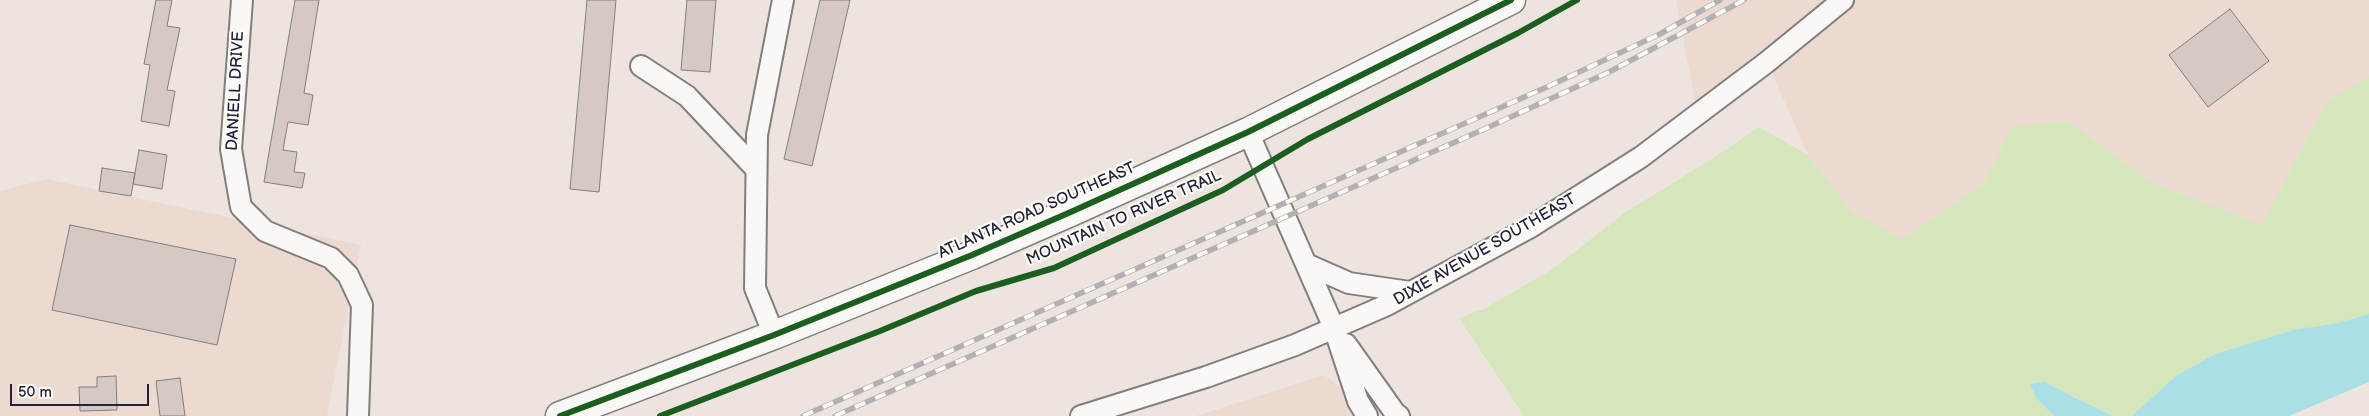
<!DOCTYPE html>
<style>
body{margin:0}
#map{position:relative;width:2369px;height:416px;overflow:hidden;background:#ede4df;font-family:"Balsamiq Sans",sans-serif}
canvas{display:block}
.scale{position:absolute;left:10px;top:384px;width:139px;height:22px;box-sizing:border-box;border:2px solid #22223b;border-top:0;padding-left:6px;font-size:15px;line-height:18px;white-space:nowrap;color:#22223b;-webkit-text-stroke:4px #fdfcf7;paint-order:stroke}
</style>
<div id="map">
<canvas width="2369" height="416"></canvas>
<div class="scale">50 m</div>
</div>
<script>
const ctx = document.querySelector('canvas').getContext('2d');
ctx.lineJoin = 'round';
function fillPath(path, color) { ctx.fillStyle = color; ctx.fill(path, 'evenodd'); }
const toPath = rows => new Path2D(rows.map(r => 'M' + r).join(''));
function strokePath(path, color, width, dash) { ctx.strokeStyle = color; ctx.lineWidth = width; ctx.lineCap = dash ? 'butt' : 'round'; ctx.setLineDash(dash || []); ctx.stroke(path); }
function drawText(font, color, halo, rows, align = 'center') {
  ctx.font = font + ' "Balsamiq Sans",sans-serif'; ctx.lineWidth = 4.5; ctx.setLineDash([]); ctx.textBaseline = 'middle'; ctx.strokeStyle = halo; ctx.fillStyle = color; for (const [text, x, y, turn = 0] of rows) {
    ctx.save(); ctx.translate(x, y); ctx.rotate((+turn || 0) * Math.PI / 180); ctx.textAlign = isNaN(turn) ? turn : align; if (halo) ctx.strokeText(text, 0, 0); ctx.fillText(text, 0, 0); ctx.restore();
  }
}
fillPath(toPath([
 [1676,0,2369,0,2369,77,2328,100,2261,225,2151,182,2068,121,2012,127,1984,184,1903,239,1851,211,1808,155,1767,62,1697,112],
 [46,179,361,245,327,416,0,416,0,191],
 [1324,375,1378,416,1196,416]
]), '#ecd9d0');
fillPath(toPath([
 [2369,77,2369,314,2338,323,2293,330,2215,354,2132,416,2113,416,2045,382,2037,399,2054,416,1524,416,1459,318,1486,308,1551,270,1626,212,1712,159,1759,127,1808,155,1851,211,1903,239,1984,184,2012,126,2068,121,2151,182,2261,225,2328,100]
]), '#d5e5bc');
fillPath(toPath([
 [2369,314,2369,382,2289,416,2132,416,2176,376,2215,354,2293,330,2338,323],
 [2045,382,2074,397,2113,416,2054,416,2037,399,2030,384]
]), '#aae0e5');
const building = toPath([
 [156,0,172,0,167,26,180,28,167,90,175,91,169,126,141,121,150,65,144,64,156,0],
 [295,0,319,0,304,93,313,95,308,125,288,122,283,150,297,152,294,172,305,173,302,188,264,182,295,0],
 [587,0,616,0,599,192,570,189,587,0],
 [687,0,716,0,710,72,681,70,687,0],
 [820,0,850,0,812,166,784,159,820,0],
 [2230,9,2269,61,2208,107,2169,55,2230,9],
 [139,150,167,155,162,189,133,184,139,150],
 [102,168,135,173,131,196,99,191,102,168],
 [70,225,236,259,217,345,52,310,70,225],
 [116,376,117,410,80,411,79,387,97,387,97,377,116,376],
 [180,378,185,416,160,416,156,381,180,378]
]);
fillPath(building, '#d6c8c2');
strokePath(building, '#827e80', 1);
const minor = toPath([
 [242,0,231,149,241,207,265,231,331,258,348,275,362,305,358,416],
 [641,66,687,96,756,169],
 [1248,132,1334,328,1358,401,1367,416],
 [1306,264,1349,283,1410,292],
 [774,335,755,288,757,135,783,0],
 [1346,344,1395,413,1399,416],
 [1081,416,1206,377,1295,345,1387,305,1529,228,1641,157,1767,62,1843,0]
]);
const secondary = toPath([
 [560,416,774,335,972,255,1073,211,1248,132,1511,0]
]);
strokePath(minor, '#827e80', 24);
strokePath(secondary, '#827e80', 31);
strokePath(minor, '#f9f8f5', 20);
strokePath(secondary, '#f9f8f5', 28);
const rail = toPath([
 [803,416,1547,87,1660,34,1720,0],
 [835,416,1480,131,1609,72,1744,0]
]);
strokePath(rail, '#b2b0b2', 5.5);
strokePath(rail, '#fdfcf7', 4, [11]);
strokePath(toPath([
 [560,416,774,335,972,255,1073,211,1248,132,1511,0],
 [660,416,880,331,976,291,1054,268,1223,190,1308,139,1518,33,1577,0]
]), '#1b5e20', 6);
drawText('16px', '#22223b', '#fdfcf7', [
 ["DANIELL DRIVE",236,91,-87],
 ["ATLANTA ROAD SOUTHEAST",1037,211,-24],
 ["MOUNTAIN TO RIVER TRAIL",1124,218,-24],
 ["DIXIE AVENUE SOUTHEAST",1485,250,-30]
]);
</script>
